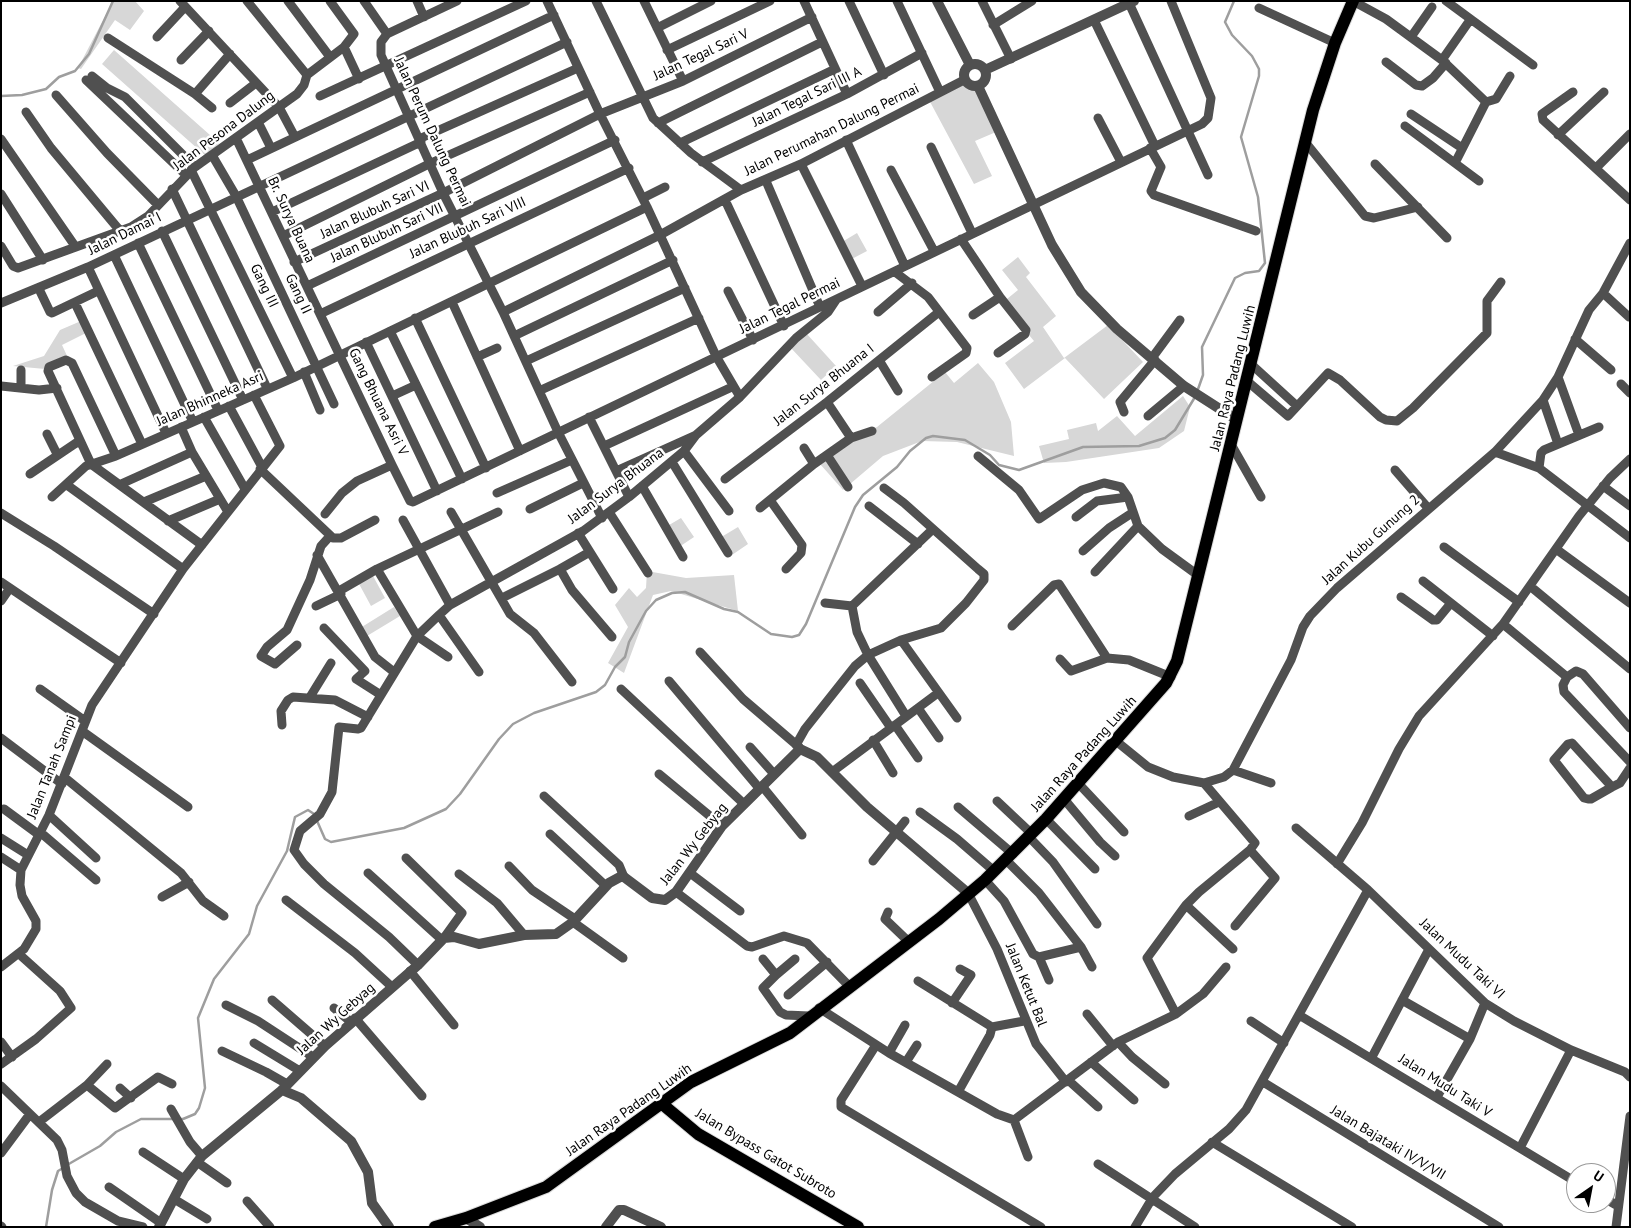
<!DOCTYPE html>
<style>
body{margin:0}
#map{position:relative;width:1631px;height:1228px;overflow:hidden;background:#fff;font-family:"PT Sans",sans-serif}
canvas{display:block}
.frame{position:absolute;inset:0;border:2px solid #000;pointer-events:none}
.north{position:absolute;left:1566px;top:1163px;width:50px;height:50px;box-sizing:border-box;background:#fff;border:1px solid #999;border-radius:50%;rotate:33deg;font-size:14px;font-weight:700;line-height:20px;text-align:center;color:#000}
.north::after{content:'';display:block;margin:auto;width:18px;height:22px;background:#000;clip-path:polygon(50% 0,100% 100%,50% 72%,0 100%)}
</style>
<div id="map">
<canvas width="1631" height="1228"></canvas>
<div class="frame"></div>
<div class="north">U</div>
</div>
<script>
const ctx = document.querySelector('canvas').getContext('2d');
ctx.lineJoin = 'round';
function fillPath(path, color) { ctx.fillStyle = color; ctx.fill(path, 'evenodd'); }
const toPath = rows => new Path2D(rows.map(r => 'M' + r).join(''));
function strokePath(path, color, width, dash) { ctx.strokeStyle = color; ctx.lineWidth = width; ctx.lineCap = dash ? 'butt' : 'round'; ctx.setLineDash(dash || []); ctx.stroke(path); }
function drawText(font, color, halo, rows, align = 'center') {
  ctx.font = font + ' "PT Sans",sans-serif'; ctx.lineWidth = 5; ctx.setLineDash([]); ctx.textBaseline = 'middle'; ctx.strokeStyle = halo; ctx.fillStyle = color; for (const [text, x, y, turn = 0] of rows) {
    ctx.save(); ctx.translate(x, y); ctx.rotate((+turn || 0) * Math.PI / 180); ctx.textAlign = isNaN(turn) ? turn : align; if (halo) ctx.strokeText(text, 0, 0); ctx.fillText(text, 0, 0); ctx.restore();
  }
}
fillPath(toPath([
 [113,1,135,1,144,11,130,30,115,20,81,69,78,68],
 [114,50,219,143,207,157,102,64],
 [969,78,996,132,975,141,992,176,974,184,928,98],
 [857,233,867,251,846,262,837,245],
 [1018,257,1030,273,1026,277,1056,316,1043,327,1064,358,1108,325,1143,362,1104,399,1065,358,1024,389,1005,363,1034,341,1002,303,1018,290,1002,270],
 [81,321,86,333,62,345,68,358,45,369,13,366,44,356,60,330],
 [806,333,836,366,821,380,790,347],
 [978,363,994,382,1011,422,1014,456,957,442,922,441,883,456,843,490,820,464,839,446,877,427,945,372,954,383],
 [1183,396,1190,407,1184,431,1159,448,1066,462,1044,463,1039,446,1069,439,1067,430,1096,423,1098,431,1117,416,1135,436],
 [681,518,694,537,676,549,664,528],
 [738,527,748,544,729,557,718,539],
 [647,571,686,578,734,575,738,611,671,591,653,595,624,673,608,663,628,627,615,605,629,588,637,597,646,588],
 [373,576,385,598,371,606,358,582],
 [394,607,400,616,362,639,357,630]
]), '#d7d7d7');
strokePath(toPath([
 [1,96,22,95,46,89,59,77,75,71,89,54,113,1],
 [1197,392,1203,375,1202,347,1235,278,1245,273,1259,271,1265,263,1258,197,1241,137,1259,76,1259,69,1252,56,1232,35,1225,22,1234,1],
 [67,1165,100,1146,116,1132,141,1119,183,1119,195,1114,199,1108,205,1088,198,1018,214,979,249,934,257,906,287,851,295,817,308,810,314,814,325,839,331,842,404,828,446,809,460,794,499,739,513,724,534,713,596,692,605,685,615,667,625,657,629,642,646,611,656,600,672,593,685,592,724,609,738,612,771,634,792,637,799,635,806,624,855,507,863,495,897,467,910,451,926,438,933,436,965,440,990,455,999,465,1019,470,1083,447,1139,446,1165,438,1175,430,1195,397],
 [46,1227,52,1190,58,1171,63,1168]
]), '#9e9e9e', 2.5);
const primary = toPath([
 [661,1103,698,1134,858,1227],
 [435,1227,466,1218,546,1187,691,1082,790,1033,939,919,985,880,1046,819,1166,683,1177,661,1313,110,1335,43,1353,1]
]);
strokePath(primary, '#dbdbdb', 14);
strokePath(toPath([
 [180,1,279,107,295,137],
 [247,1,307,75],
 [288,1,330,57],
 [364,1,387,34],
 [417,1,424,17],
 [457,1,387,34,381,42,381,55,443,193,503,312,558,432,602,518],
 [547,1,600,114,647,207,716,356,740,397],
 [596,1,653,118,691,153,741,190],
 [644,1,683,81],
 [804,1,847,94],
 [849,1,884,75],
 [897,1,940,92],
 [982,1,1011,59],
 [1353,1,1386,19,1442,60,1486,102],
 [1446,1,1533,65],
 [1129,3,1208,175],
 [1259,8,1335,43],
 [1094,20,1155,146],
 [993,25,1032,1],
 [657,28,711,1],
 [157,37,185,7],
 [1411,37,1432,7],
 [108,38,195,94,230,54],
 [344,47,359,79],
 [667,50,770,1],
 [181,60,209,31],
 [1442,60,1470,20],
 [1386,62,1416,85,1422,86,1433,78,1446,63],
 [307,75,344,47,354,34,330,1],
 [92,76,107,88,125,97,195,167],
 [86,80,186,175],
 [1573,92,1542,114,1543,120,1630,200],
 [195,94,212,108],
 [56,95,107,153,158,205],
 [320,96,526,1],
 [1486,102,1496,99,1510,76],
 [230,103,256,83],
 [26,112,51,148,121,232],
 [1411,114,1462,148],
 [1098,118,1121,162],
 [258,122,271,148],
 [658,123,822,42],
 [1405,126,1479,181],
 [1558,135,1604,92],
 [236,138,392,465,410,501,413,502,1202,124,1208,118,1211,98,1171,1],
 [1,139,75,246],
 [419,139,578,68],
 [846,140,905,266],
 [680,143,835,69],
 [1306,143,1365,216,1374,218,1418,207],
 [931,147,972,233],
 [1150,148,1161,167,1151,191,1154,195,1256,231],
 [212,155,236,196,334,404],
 [247,160,554,15],
 [702,162,847,94,922,53],
 [1455,163,1486,102],
 [801,164,862,286],
 [1375,164,1447,238],
 [1597,167,1630,134],
 [191,170,293,378],
 [891,170,934,251],
 [766,181,820,307],
 [172,189,267,388],
 [1,194,43,260],
 [643,198,665,187],
 [725,200,784,326],
 [272,212,421,142],
 [162,231,243,400],
 [283,236,431,163,590,92],
 [961,239,1000,297,1026,330,1025,334,998,353],
 [138,243,218,410],
 [1,246,13,266,18,268,131,227,148,216,195,167,297,94,304,85,307,75],
 [114,255,193,422],
 [294,262,443,193,600,114,683,81,812,17],
 [88,267,166,433],
 [895,272,928,297,967,348,966,353,932,377],
 [307,286,615,140],
 [39,289,50,312,52,313,98,291],
 [728,291,753,340],
 [1603,293,1629,317],
 [452,302,520,451],
 [1,303,88,267,567,42],
 [75,303,142,444],
 [503,312,660,235,741,190,801,164,964,80],
 [878,312,912,283],
 [320,314,629,168],
 [973,315,1000,297],
 [415,318,486,468],
 [390,331,462,479],
 [514,336,673,260],
 [1575,339,1611,370],
 [366,342,437,491],
 [477,357,497,348],
 [1152,358,1180,320],
 [879,360,898,391],
 [526,361,685,288],
 [1252,365,1297,406],
 [21,370,21,387],
 [304,372,320,410],
 [1558,377,1579,435],
 [1247,381,1288,416,1328,373,1340,380,1380,417,1386,420,1397,421,1413,408,1487,333,1487,301,1501,282],
 [1621,384,1630,393],
 [1,386,39,390,57,388],
 [541,390,699,318],
 [392,396,416,385],
 [1543,400,1558,444],
 [229,406,262,467],
 [1124,412,1120,402,1155,360],
 [1148,416,1184,386],
 [204,417,245,489],
 [589,417,629,497],
 [181,427,192,452,228,512],
 [47,434,57,454],
 [851,438,872,431],
 [604,446,732,387],
 [1232,446,1261,497],
 [804,448,814,464],
 [684,451,729,511],
 [1495,452,1539,468,1630,538],
 [827,455,848,487],
 [116,456,72,363,66,360,49,367,48,371,91,464,202,545],
 [978,456,1019,490,1039,519,1082,490,1104,483,1121,487,1128,497,1138,526,1162,549,1199,576],
 [672,462,728,553],
 [1539,468,1541,453,1544,450,1599,427],
 [260,469,333,538,341,538,375,520],
 [1395,470,1428,508],
 [616,471,696,435],
 [30,474,79,441],
 [725,479,827,402,939,312],
 [121,484,192,452],
 [67,485,183,569],
 [642,486,683,557],
 [1603,486,1630,506],
 [497,493,572,460],
 [52,497,86,466,116,456,293,378,647,207],
 [770,500,802,545,801,553,786,569],
 [144,502,206,476],
 [869,506,918,544],
 [760,508,814,464,851,438,827,402],
 [530,509,583,483],
 [451,512,510,614,534,633,572,682],
 [609,512,648,573],
 [1,513,54,546,154,614],
 [325,514,342,493,357,481,392,465],
 [1076,517,1097,501,1128,497],
 [403,520,450,605],
 [168,521,220,499],
 [578,533,613,589],
 [1444,547,1519,602],
 [1556,549,1630,603],
 [1083,551,1109,528,1132,513],
 [317,555,375,657,394,672],
 [377,569,417,636,448,657],
 [560,569,572,590,612,637],
 [1095,572,1138,526],
 [1423,581,1493,636],
 [1,582,121,663],
 [1530,586,1630,669],
 [339,591,377,569,498,512],
 [1401,597,1433,620,1437,620,1451,603],
 [502,598,560,569,588,553],
 [1,601,10,588],
 [825,603,852,606],
 [316,606,341,594],
 [439,615,479,672],
 [1503,624,1567,677],
 [1012,626,1054,585,1059,584,1107,658],
 [324,628,365,671,356,679,381,695],
 [901,640,957,718],
 [297,645,275,664,261,656,267,647,287,630,310,580,321,546,330,536],
 [700,652,743,699,799,747],
 [1060,659,1071,671,1107,658,1129,660,1171,677],
 [669,681,759,788],
 [860,683,891,728],
 [40,689,85,721],
 [621,689,743,803],
 [310,697,331,663],
 [918,708,939,738],
 [906,716,868,655,857,632,852,606,933,529],
 [282,725,281,711,288,700,293,697,335,700,368,717],
 [895,725,918,758],
 [1630,728,1583,674,1576,671,1567,677,1563,685,1564,692,1630,762],
 [82,731,188,807],
 [1,738,62,784],
 [873,740,893,773],
 [1116,741,1148,767,1173,777,1204,783,1224,777,1233,770,1291,660,1303,627,1310,616,1337,588,1495,452,1543,400,1558,377,1589,310,1603,293,1630,243],
 [796,745,805,729,855,666,868,655,901,640,941,628,966,603,984,580,984,574,978,569,904,503,884,488],
 [750,747,774,774],
 [1233,770,1271,783],
 [832,772,938,693],
 [659,774,722,826],
 [64,777,181,873,203,901,224,916],
 [1078,783,1124,832],
 [762,786,802,835],
 [1612,787,1572,743,1568,744,1554,760,1584,798,1588,799,1591,799,1612,787,1620,783,1630,768],
 [544,796,619,865,624,877],
 [1064,799,1100,842,1115,856],
 [997,801,1032,834],
 [958,807,1013,854],
 [4,809,38,834],
 [920,812,957,839,994,871],
 [49,815,96,858],
 [1189,816,1219,802],
 [1046,819,1095,869],
 [1296,828,1368,890,1485,1003,1514,1021,1571,1050,1625,1072,1630,1077],
 [40,832,96,880],
 [550,834,606,886],
 [1029,837,1053,862,1097,924],
 [1,838,28,855],
 [1,857,21,870],
 [406,858,462,913,444,938],
 [1006,860,1039,893,1081,947,1092,967],
 [873,861,905,821],
 [1337,864,1362,823,1399,749,1419,716,1503,624,1579,516,1610,478,1630,459],
 [509,866,532,890,575,919],
 [368,873,442,940],
 [690,873,740,911],
 [459,874,497,903,524,935],
 [985,880,1004,901,1033,954,1039,957,1049,980],
 [676,892,747,946,752,947,784,936,807,943,849,986],
 [968,893,997,949,1036,1044,1066,1082],
 [162,897,189,882],
 [286,900,355,953,392,987],
 [1186,905,1233,949],
 [888,912,885,919,909,942],
 [573,922,623,958],
 [1235,926,1275,878,1250,850],
 [1039,957,1081,947],
 [763,959,776,975,795,959],
 [418,965,389,937,324,884,304,864,294,850,300,831,320,814,332,792,339,727,358,729,361,728,417,636,439,615,450,605,583,531,629,497,684,451,696,435,740,397,796,338,828,312,836,300],
 [1,967,24,949,36,929,36,921,22,896,20,885,21,870,49,815,92,705,183,569,280,446,254,395],
 [410,971,454,1025],
 [776,975,763,988,780,1012,786,1015,809,1016],
 [918,981,992,1027,1024,1021],
 [788,995,827,962],
 [272,1000,325,1046],
 [1402,1000,1470,1039],
 [952,1003,971,975,960,969],
 [226,1005,258,1021,313,1057],
 [334,1008,351,1022],
 [819,1008,889,1053,997,1114,1014,1120,1118,1042,1176,1014,1203,994,1226,967],
 [1087,1014,1113,1046],
 [1176,1014,1147,958,1186,905,1199,892,1250,850,1255,843,1204,783],
 [1299,1015,1576,1182],
 [355,1018,422,1096],
 [1251,1021,1284,1043],
 [1,1042,12,1057],
 [1118,1042,1132,1057,1165,1084],
 [254,1043,300,1071],
 [876,1045,841,1100,841,1107,1041,1227],
 [222,1051,266,1072,287,1084],
 [889,1053,905,1025],
 [1372,1057,1429,949],
 [906,1062,917,1045],
 [1091,1062,1134,1100],
 [1,1064,36,1039,71,1008,60,991,19,954],
 [1068,1080,1098,1107],
 [1263,1082,1499,1227],
 [87,1085,115,1108,158,1077,172,1084],
 [1,1086,57,1140,62,1150,67,1176,76,1193,85,1202,118,1221,143,1227],
 [120,1088,131,1098],
 [958,1092,990,1035,992,1027],
 [1437,1097,1470,1039,1485,1003],
 [171,1109,190,1142,202,1156],
 [1014,1120,1028,1157],
 [39,1122,87,1085,107,1064],
 [1212,1142,1352,1227],
 [1520,1148,1571,1050],
 [143,1152,184,1179],
 [1,1153,30,1114],
 [197,1162,227,1183],
 [1098,1164,1195,1227],
 [109,1187,161,1223],
 [174,1199,207,1219],
 [1606,1199,1618,1206],
 [247,1201,270,1227],
 [1,1226,2,1227],
 [1135,1227,1153,1197,1175,1174,1229,1129,1246,1110,1368,890],
 [1616,1227,1630,1116]
]), '#505050', 9);
strokePath(toPath([
 [937,1,970,65],
 '964 75a11 11 0 1 1 22 0a11 11 0 1 1-22 0Z',
 [985,70,1134,1],
 [978,86,1052,245,1081,292,1117,329,1184,386,1237,420],
 [282,1090,301,1098,351,1141,368,1172,372,1203,389,1227],
 [466,1218,480,1227],
 [159,1227,184,1179,202,1156,282,1090,325,1046,418,965,444,938,454,937,479,944,524,935,556,934,573,922,609,883,620,877,624,877,652,898,665,900,676,892,722,826,800,749,817,757,867,807,968,893],
 [606,1227,619,1210,624,1210,661,1227]
]), '#505050', 10);
strokePath(primary, '#000', 12);
drawText('14px', '#000', '#fff', [
 ["Jalan Tegal Sari V",701,55,-25],
 ["Jalan Tegal Sari III A",807,97,-26],
 ["Jalan Perumahan Dalung Permai",832,130,-26],
 ["Jalan Pesona Dalung",224,131,-37],
 ["Jalan Perum Dalung Permai",432,132,65],
 ["Jalan Blubuh Sari VI",375,210,-25],
 ["Br. Surya Buana",291,220,65],
 ["Jalan Blubuh Sari VIII",468,228,-25],
 ["Jalan Blubuh Sari VII",387,233,-25],
 ["Jalan Damai I",125,234,-26],
 ["Gang III",264,286,64],
 ["Gang II",298,294,65],
 ["Jalan Tegal Permai",790,306,-26],
 ["Jalan Raya Padang Luwih",1233,378,-76],
 ["Jalan Surya Bhuana I",824,385,-38],
 ["Jalan Bhinneka Asri",210,399,-24],
 ["Gang Bhuana Asri V",378,402,64],
 ["Jalan Surya Bhuana",616,486,-37],
 ["Jalan Kubu Gunung 2",1371,540,-42],
 ["Jalan Raya Padang Luwih",1084,754,-48],
 ["Jalan Tanah Sampi",52,767,-68],
 ["Jalan Wy Gebyag",694,844,-52],
 ["Jalan Mudu Taki VI",1462,959,43],
 ["Jalan Ketut Bal",1026,985,68],
 ["Jalan Wy Gebyag",336,1019,-42],
 ["Jalan Mudu Taki V",1445,1086,32],
 ["Jalan Raya Padang Luwih",629,1110,-35],
 ["Jalan Bajataki IV/V/VII",1388,1143,31],
 ["Jalan Bypass Gatot Subroto",766,1154,31]
]);
</script>
